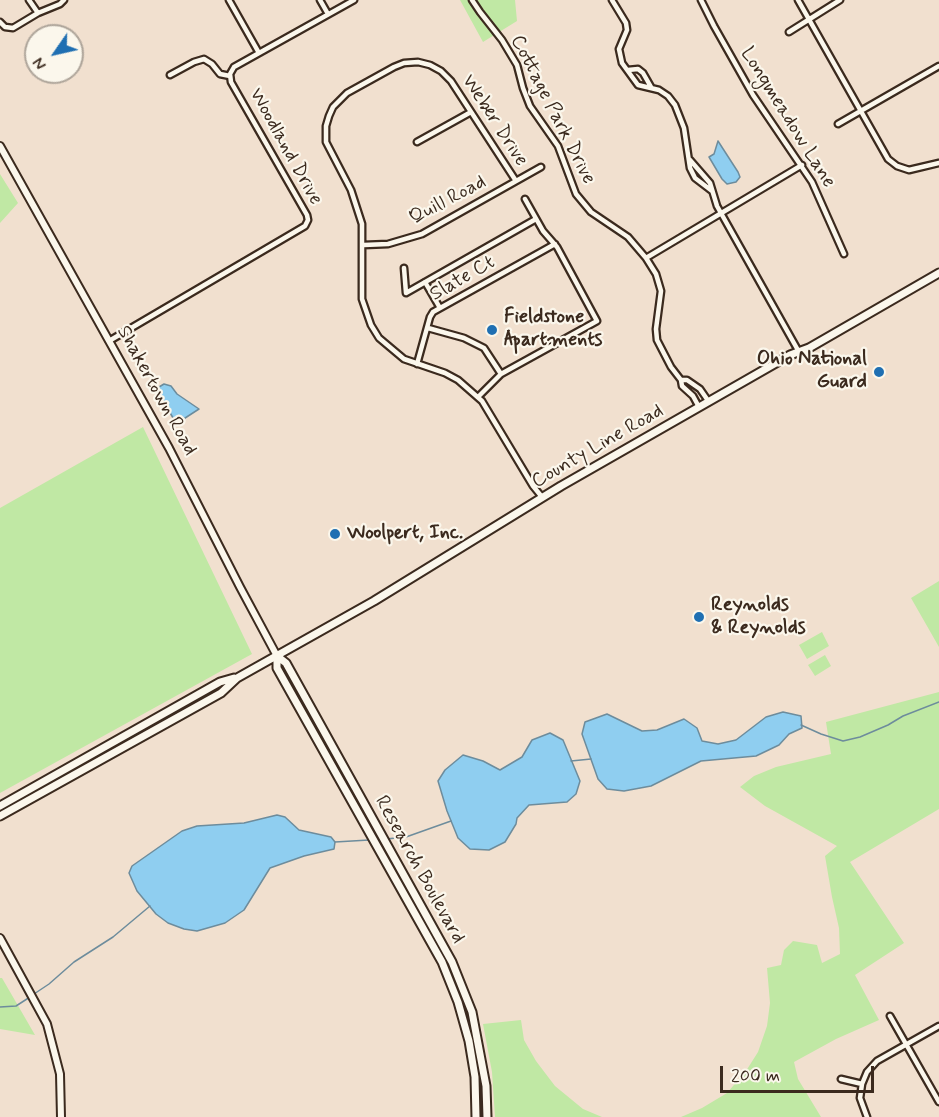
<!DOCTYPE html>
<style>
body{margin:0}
#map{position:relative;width:939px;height:1117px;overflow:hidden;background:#f1e0cf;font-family:Mynerve,sans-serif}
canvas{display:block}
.north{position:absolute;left:24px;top:24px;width:60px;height:60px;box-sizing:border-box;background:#fbf7ec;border:2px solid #aea59a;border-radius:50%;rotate:236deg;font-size:16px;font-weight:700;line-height:24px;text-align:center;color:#3b2a1e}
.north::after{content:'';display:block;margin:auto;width:21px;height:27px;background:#1f6fb2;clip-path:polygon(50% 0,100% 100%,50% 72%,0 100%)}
.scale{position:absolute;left:720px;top:1066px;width:154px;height:27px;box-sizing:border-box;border:3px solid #3b2a1e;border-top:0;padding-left:8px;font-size:18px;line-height:21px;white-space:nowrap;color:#3b2a1e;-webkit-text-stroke:4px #fbf7ec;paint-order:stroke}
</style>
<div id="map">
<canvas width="939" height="1117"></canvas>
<div class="north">N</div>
<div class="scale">200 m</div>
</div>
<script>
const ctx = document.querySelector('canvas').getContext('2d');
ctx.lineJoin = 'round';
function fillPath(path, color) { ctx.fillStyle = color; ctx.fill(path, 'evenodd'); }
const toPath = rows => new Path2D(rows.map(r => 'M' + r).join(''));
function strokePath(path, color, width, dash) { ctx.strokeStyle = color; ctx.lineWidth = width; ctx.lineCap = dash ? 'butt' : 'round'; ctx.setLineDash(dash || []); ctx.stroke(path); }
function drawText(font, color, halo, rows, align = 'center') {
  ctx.font = font + ' Mynerve,sans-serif'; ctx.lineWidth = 4.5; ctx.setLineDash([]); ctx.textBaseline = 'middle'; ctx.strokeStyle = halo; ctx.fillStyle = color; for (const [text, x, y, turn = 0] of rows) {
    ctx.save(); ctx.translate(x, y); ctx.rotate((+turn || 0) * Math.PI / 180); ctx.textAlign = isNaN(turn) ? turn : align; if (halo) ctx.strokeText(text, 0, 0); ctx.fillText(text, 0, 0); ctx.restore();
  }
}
fillPath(toPath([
 [460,0,515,0,517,21,483,42],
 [0,174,18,203,0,223],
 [143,427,252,654,0,793,0,508],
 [939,581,939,647,911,598],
 [822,632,829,646,807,659,799,645],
 [825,655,831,666,815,676,808,665],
 [939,692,939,809,850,862,904,943,855,975,879,1020,836,1039,794,1062,798,1079,821,1117,681,1117,702,1108,727,1093,746,1071,758,1052,767,1026,770,1003,767,968,781,965,784,950,793,941,817,945,822,963,840,954,839,928,832,897,825,856,837,846,765,806,740,787,754,776,776,767,831,754,826,722],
 [0,978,2,978,35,1035,0,1029],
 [521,1020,524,1040,536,1061,555,1086,583,1109,602,1117,495,1117,492,1072,483,1024]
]), '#c0e8a4');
const water = toPath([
 [718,141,738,172,740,177,736,182,727,184,722,179,709,157,714,154,718,141],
 [164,384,171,386,177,394,199,409,182,420,175,421,159,395,159,387,164,384],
 [783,712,801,716,802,728,789,734,779,745,756,756,701,761,651,786,624,791,607,789,598,779,582,734,585,722,607,714,642,731,657,730,684,719,697,728,702,741,718,744,736,740,766,717,783,712],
 [550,733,563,740,580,781,576,794,567,802,529,805,517,818,516,824,505,842,489,850,470,849,458,838,447,811,438,781,445,770,463,755,483,761,500,770,522,757,532,740,550,733],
 [277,815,285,817,299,830,331,837,335,842,334,849,304,856,270,868,244,910,225,923,197,931,184,929,168,923,156,914,137,891,129,873,132,866,182,831,197,826,244,823,277,815]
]);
fillPath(water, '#8fcef0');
strokePath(water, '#6d8c9c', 1.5);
strokePath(toPath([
 [801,725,821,734,843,741,860,737,888,725,903,716,939,702],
 [571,761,591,759],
 [386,839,406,837,451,821],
 [335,842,369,840],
 [34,994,49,984,74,962,113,937,150,906],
 [0,1007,16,1006,30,997]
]), '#6d8c9c', 1.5);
const minor = toPath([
 [29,0,38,13],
 [229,0,259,53],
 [320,0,328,14],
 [472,0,480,12,502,40,517,65,523,88,530,106,558,146,576,194,591,212,628,237,646,258,656,274,661,291,656,329,657,340,671,367,681,380,682,386,693,396,699,407],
 [612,0,626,23,627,30,619,49,622,63,638,85,659,90,668,96,675,105,684,128,690,168,695,178,712,191],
 [701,0,714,26,753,95,812,182,844,254],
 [798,0,888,159,897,166,909,170,939,163],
 [0,22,5,27,13,28,38,13,60,4,64,0],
 [789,32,840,0],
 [628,70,638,69,643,73,651,87],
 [170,75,194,62,204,59,212,64,220,74,230,76],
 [838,124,939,66],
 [417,142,471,112],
 [690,160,710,183,717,206,799,352],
 [516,181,451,81,441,71,430,65,418,62,404,63,394,67,347,93,333,107,329,116,326,126,326,142,351,190,362,224,362,299,371,325,379,338,404,359,445,373,458,380,482,401,533,486,542,497],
 [364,245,388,244,422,234,541,167],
 [646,258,802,165],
 [404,268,406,293,536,219],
 [425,282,440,308],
 [428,328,464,338,484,348,501,374],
 [109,341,305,226,308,220,307,215,231,82,230,74,234,67,354,0],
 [417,364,430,317,433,312,555,244],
 [681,380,687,380,700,389,709,402],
 [478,397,501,374,597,321,557,247,543,231,525,199],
 [890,1016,939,1102],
 [841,1079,862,1084],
 [867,1117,860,1098,862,1084,867,1072,877,1061,939,1026]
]);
const tertiary = toPath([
 [0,146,169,448,240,587,277,656],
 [0,938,47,1024,60,1074,61,1117]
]);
const secondary = toPath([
 [277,656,286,663,452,962,472,1012,486,1086,487,1117],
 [277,656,277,668,442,962,458,1002,469,1041,475,1077,476,1117],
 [0,806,220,682,234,678],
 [0,816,221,693,237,678,374,601,561,486,790,355,809,348,939,273]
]);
strokePath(minor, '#3b2a1e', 9);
strokePath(tertiary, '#3b2a1e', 10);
strokePath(secondary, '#3b2a1e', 11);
strokePath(minor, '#fbf7ec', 4.5);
strokePath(tertiary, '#fbf7ec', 6);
strokePath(secondary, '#fbf7ec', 7);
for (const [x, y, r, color] of [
 [492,330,6,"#1f6fb2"],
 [879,372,6,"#1f6fb2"],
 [335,534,6,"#1f6fb2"],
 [699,617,6,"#1f6fb2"]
]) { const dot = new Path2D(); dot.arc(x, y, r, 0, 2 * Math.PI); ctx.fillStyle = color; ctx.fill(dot); strokePath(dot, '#fbf7ec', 2); }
drawText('20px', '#3b2a1e', '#fbf7ec', [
 ["Cottage Park Drive",552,110,63],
 ["Longmeadow Lane",787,118,58],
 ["Weber Drive",494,121,57],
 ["Woodland Drive",285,147,61],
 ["Quill Road",448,201,-28],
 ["Slate Ct",463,279,-30],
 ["Shakertown Road",156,391,61],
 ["County Line Road",598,447,-30],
 ["Research Boulevard",419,870,61]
]);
drawText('bold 20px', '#3b2a1e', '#fbf7ec', [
 ["Fieldstone",504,318],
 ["Apartments",504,341],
 ["Ohio National",867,360,"right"],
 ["Guard",867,383,"right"],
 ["Woolpert, Inc.",347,534],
 ["Reynolds",711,606],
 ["& Reynolds",711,629]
], 'left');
</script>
